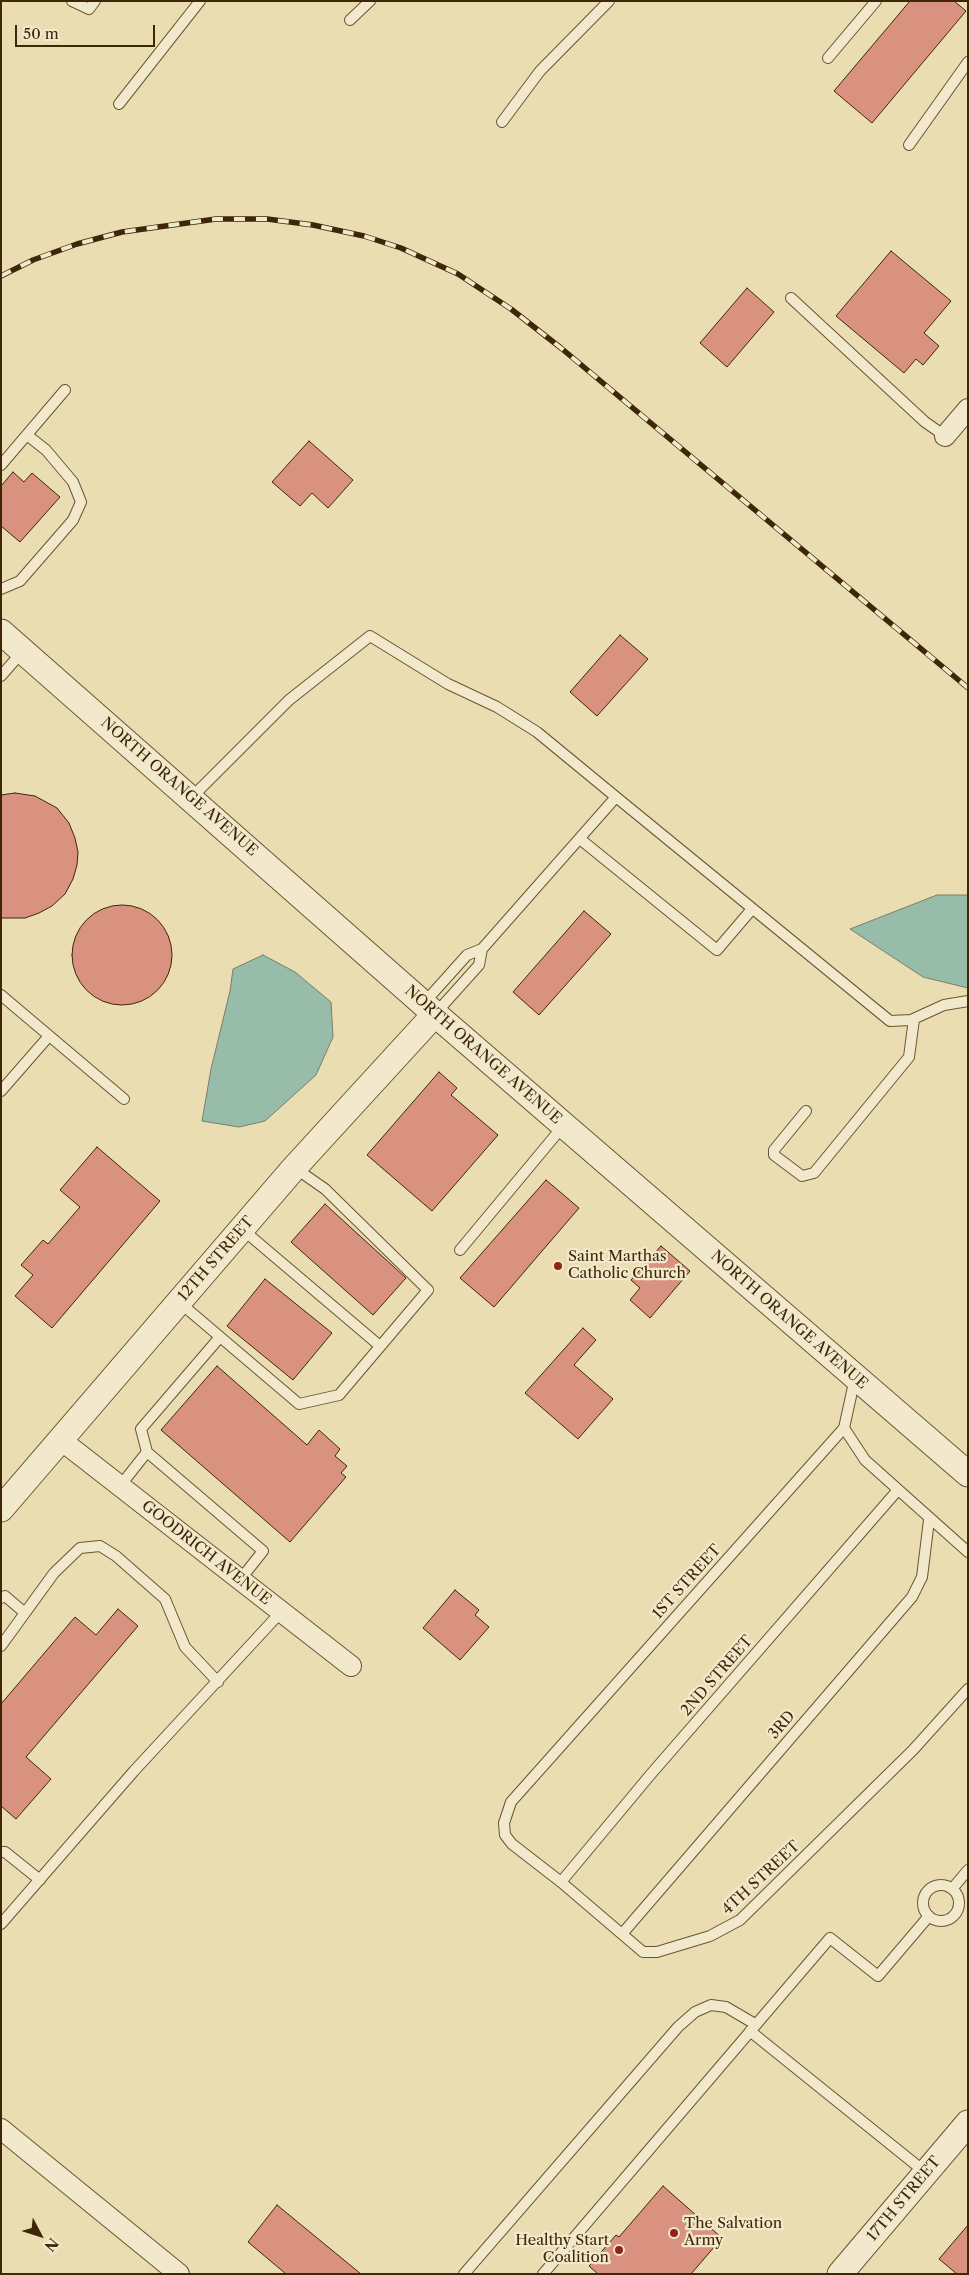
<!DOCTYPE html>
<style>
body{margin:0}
#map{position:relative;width:969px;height:2275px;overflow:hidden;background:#ebddb2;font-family:"Libre Caslon Text",serif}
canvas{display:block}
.frame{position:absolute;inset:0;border:2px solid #3f2606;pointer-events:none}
.north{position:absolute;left:15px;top:2210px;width:50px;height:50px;-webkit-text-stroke:4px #f2e9cd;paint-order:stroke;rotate:130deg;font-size:14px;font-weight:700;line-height:20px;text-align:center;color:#3f2606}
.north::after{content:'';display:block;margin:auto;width:18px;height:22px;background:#3f2606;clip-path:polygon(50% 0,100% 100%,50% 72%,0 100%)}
.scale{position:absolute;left:15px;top:25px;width:140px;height:22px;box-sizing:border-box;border:2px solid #3f2606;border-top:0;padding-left:6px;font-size:15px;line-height:18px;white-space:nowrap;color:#3f2606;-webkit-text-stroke:4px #f2e9cd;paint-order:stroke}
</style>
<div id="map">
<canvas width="969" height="2275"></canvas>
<div class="frame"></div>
<div class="north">N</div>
<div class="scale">50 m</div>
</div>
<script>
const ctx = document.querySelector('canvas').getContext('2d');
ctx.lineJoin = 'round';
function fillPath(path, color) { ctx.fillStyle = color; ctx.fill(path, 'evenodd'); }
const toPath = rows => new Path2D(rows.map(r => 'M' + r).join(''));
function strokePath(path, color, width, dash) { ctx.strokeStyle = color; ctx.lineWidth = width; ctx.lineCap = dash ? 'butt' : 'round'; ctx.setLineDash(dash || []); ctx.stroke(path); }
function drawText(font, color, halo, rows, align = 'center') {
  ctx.font = font + ' "Libre Caslon Text",serif'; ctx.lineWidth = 4.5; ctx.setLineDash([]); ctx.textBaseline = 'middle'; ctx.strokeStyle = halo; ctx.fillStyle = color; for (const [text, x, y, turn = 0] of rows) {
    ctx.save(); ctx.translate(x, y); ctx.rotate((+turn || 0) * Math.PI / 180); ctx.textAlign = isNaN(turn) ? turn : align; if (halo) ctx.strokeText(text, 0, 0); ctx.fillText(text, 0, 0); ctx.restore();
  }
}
const water = toPath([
 [937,895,968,895,968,988,923,977,850,929,937,895],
 [263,955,295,972,331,1002,333,1037,316,1075,265,1121,239,1127,202,1121,211,1069,230,991,233,969,263,955]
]);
fillPath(water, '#98bcaa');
strokePath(water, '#748068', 1);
const building = toPath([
 [910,1,954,1,966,11,872,123,834,91,910,1],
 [891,251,951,301,924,333,939,346,923,365,916,359,904,373,836,316,891,251],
 [747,288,774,312,727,367,700,343,747,288],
 [309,441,353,480,328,508,312,493,300,506,272,482,309,441],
 [13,472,24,482,32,473,60,497,20,542,1,526,1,486,13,472],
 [620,635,648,659,597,716,570,692,620,635],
 [15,793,35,796,57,808,69,823,75,838,78,852,77,865,73,879,65,894,52,906,39,913,25,918,1,918,1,795,15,793],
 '72 955a50 50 0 1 1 100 0a50 50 0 1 1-100 0Z',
 [584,911,611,934,539,1015,513,992,584,911],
 [439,1072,457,1088,451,1095,498,1135,432,1211,367,1155,439,1072],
 [97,1147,160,1201,52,1328,15,1296,33,1275,21,1265,43,1240,48,1244,80,1207,60,1190,97,1147],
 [546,1180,579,1208,494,1307,460,1278,546,1180],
 [325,1204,406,1278,373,1315,291,1242,325,1204],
 [661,1246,690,1271,650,1318,630,1300,640,1288,631,1280,661,1246],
 [265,1279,332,1333,293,1380,227,1326,265,1279],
 [583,1328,596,1340,574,1365,613,1399,578,1439,525,1393,583,1328],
 [217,1366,307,1445,319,1430,340,1449,335,1456,347,1466,341,1473,346,1477,290,1542,161,1430,217,1366],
 [455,1590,479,1610,475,1615,489,1627,460,1660,423,1628,455,1590],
 [118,1609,138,1626,26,1757,51,1779,16,1819,1,1806,1,1704,75,1617,96,1635,118,1609],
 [663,2186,722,2238,691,2274,598,2274,589,2266,616,2235,619,2237,663,2186],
 [277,2205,361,2274,286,2274,248,2242,277,2205],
 [968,2225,968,2274,957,2274,939,2259,968,2225]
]);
fillPath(building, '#da9280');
strokePath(building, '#3f2606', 1);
const service = toPath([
 [72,1,89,9,95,1],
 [350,20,370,1],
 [828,58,876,1],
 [119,104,200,1],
 [502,122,540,71,609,1],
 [909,145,968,62],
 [791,298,925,422,945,436],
 [1,465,65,390],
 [1,589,20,581,73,520,81,502,73,482,46,450,27,435],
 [1,676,22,652],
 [191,798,289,700,370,636,448,684,497,707,537,732,616,797],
 [580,839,717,950,752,909],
 [482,949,616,797,890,1021,911,1020,944,1005,968,1001],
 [1,995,124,1099],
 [424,1003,467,955,482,949,479,965,435,1014],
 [1,1091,49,1036],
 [806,1111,774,1150,774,1155,802,1176,814,1173,909,1057,914,1019],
 [242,1229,380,1346],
 [460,1250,564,1125],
 [179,1302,299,1404,339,1395,428,1290,325,1189,295,1168],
 [220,1337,141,1429,147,1452,263,1551,240,1580],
 [855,1378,844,1428,511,1802,504,1823,505,1835,512,1844,561,1882,643,1952,657,1952,710,1936,740,1920,913,1750,968,1689],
 [844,1428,865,1460,968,1552],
 [120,1486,147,1452],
 [1,1598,5,1596,25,1613],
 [1,1646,54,1573,80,1548,100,1546,116,1556,165,1599,185,1647,218,1682],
 [1,1852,5,1852,40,1880],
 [561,1882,651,1774,897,1491],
 '923 1903a18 18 0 1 1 36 0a18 18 0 1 1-36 0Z',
 [952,1889,968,1870],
 [1,1924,134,1771,281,1612],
 [622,1934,912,1597,922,1577,929,1520],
 [750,2031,925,2172],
 [464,2274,678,2027,695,2012,711,2005,726,2007,755,2024],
 [543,2274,830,1938,878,1976,929,1916]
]);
const minor = toPath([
 [945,436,968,409],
 [61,1440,351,1666],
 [1,2129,179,2274]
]);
const tertiary = toPath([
 [1,632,435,1014,968,1474],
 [1,1509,294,1168,435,1014],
 [840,2274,968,2123]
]);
strokePath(service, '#6a5431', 12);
strokePath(minor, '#6a5431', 22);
strokePath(tertiary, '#6a5431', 27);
strokePath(service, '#f2e9cd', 10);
strokePath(minor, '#f2e9cd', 20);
strokePath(tertiary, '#f2e9cd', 25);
const rail = toPath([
 [1,276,33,260,77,244,122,232,216,219,267,219,313,225,364,236,401,248,458,274,511,309,561,348,968,688]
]);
strokePath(rail, '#3f2606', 5.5);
strokePath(rail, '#f2e9cd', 4, [11]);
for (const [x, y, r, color] of [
 [558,1266,5,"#8f2418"],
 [674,2233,5,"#8f2418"],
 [619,2250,5,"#8f2418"]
]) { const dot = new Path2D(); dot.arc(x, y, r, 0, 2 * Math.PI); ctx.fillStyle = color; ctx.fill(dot); strokePath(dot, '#f2e9cd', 2); }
drawText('15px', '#3f2606', '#f2e9cd', [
 ["NORTH ORANGE AVENUE",179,787,41],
 ["NORTH ORANGE AVENUE",483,1055,41],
 ["12TH STREET",216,1259,-49],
 ["NORTH ORANGE AVENUE",789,1320,41],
 ["GOODRICH AVENUE",206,1553,38],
 ["1ST STREET",687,1582,-48],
 ["2ND STREET",717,1676,-49],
 ["3RD",782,1725,-49],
 ["4TH STREET",761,1878,-43],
 ["17TH STREET",904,2199,-50]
]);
drawText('15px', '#3f2606', '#f2e9cd', [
 ["Saint Marthas",568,1257],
 ["Catholic Church",568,1274],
 ["The Salvation",684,2224],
 ["Army",684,2241],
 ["Healthy Start",609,2241,"right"],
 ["Coalition",609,2258,"right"]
], 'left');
</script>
